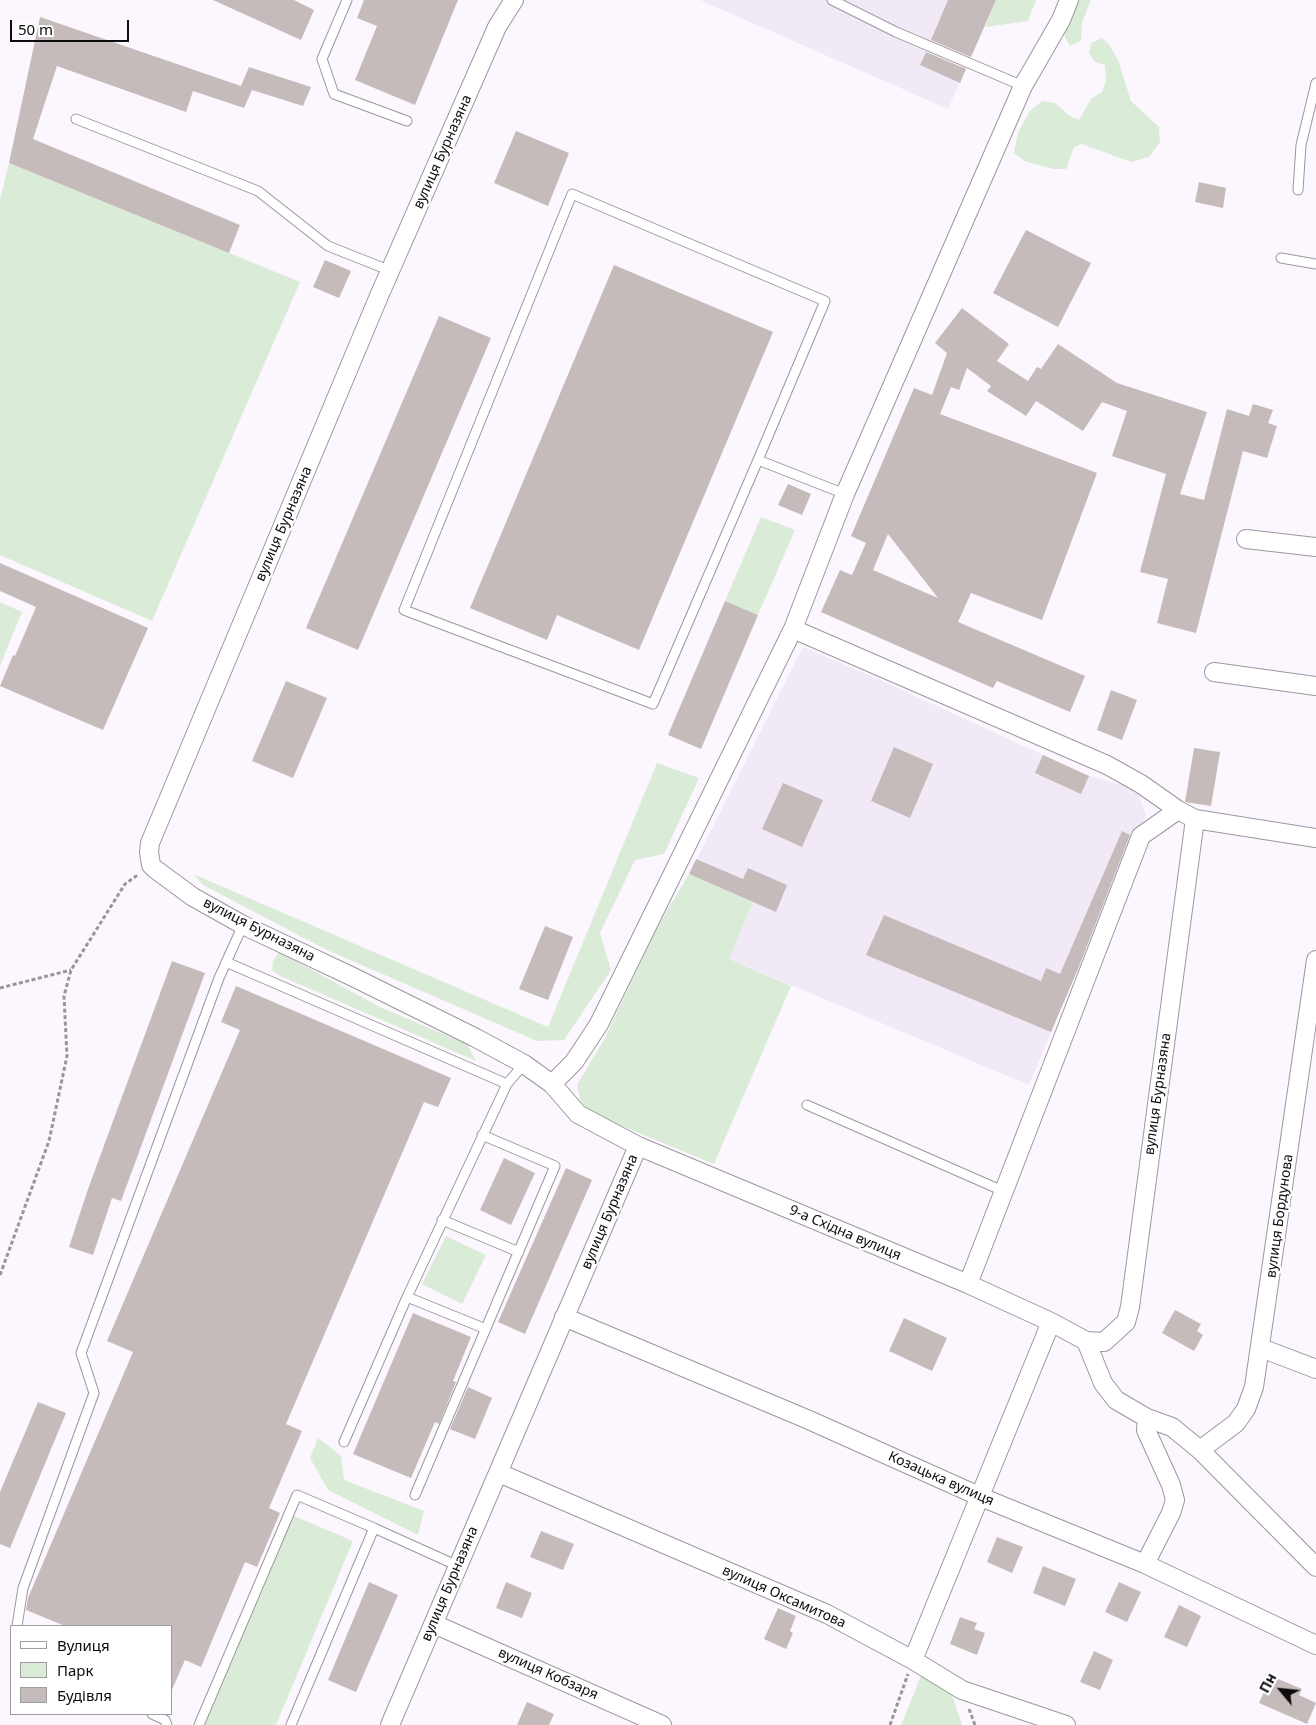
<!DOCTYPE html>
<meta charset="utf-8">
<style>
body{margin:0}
#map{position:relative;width:1316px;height:1725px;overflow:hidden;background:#fcf6fe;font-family:"Noto Sans",sans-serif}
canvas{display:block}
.legend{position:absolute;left:10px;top:1625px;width:162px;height:90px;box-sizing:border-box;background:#fff;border:1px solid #9e9d9f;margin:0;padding:6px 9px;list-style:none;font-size:15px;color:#0d0b0e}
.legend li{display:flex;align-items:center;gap:10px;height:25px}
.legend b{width:25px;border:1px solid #9e9d9f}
.north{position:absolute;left:1256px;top:1665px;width:50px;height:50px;-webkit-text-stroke:4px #fff;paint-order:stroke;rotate:298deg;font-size:14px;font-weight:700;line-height:20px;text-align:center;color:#0d0b0e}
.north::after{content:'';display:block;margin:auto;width:18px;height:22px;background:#0d0b0e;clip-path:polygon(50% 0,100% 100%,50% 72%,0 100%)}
.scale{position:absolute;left:10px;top:20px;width:119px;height:22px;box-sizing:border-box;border:2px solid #0d0b0e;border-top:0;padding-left:6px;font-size:15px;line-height:18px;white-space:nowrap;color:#0d0b0e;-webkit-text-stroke:4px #fff;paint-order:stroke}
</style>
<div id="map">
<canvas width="1316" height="1725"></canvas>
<ul class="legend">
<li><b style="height:6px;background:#fff"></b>Вулиця</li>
<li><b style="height:14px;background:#daecd7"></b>Парк</li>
<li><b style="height:14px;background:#c6bbbb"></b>Будівля</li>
</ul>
<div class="north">Пн</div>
<div class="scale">50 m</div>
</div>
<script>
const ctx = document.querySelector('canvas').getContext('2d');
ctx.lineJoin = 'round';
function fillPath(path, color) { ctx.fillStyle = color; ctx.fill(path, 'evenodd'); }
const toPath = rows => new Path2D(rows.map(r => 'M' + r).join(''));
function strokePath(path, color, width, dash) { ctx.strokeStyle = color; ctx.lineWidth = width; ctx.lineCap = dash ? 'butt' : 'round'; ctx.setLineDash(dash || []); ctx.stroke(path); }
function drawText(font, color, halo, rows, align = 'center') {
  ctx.font = font + ' "Noto Sans",sans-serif'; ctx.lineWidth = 4.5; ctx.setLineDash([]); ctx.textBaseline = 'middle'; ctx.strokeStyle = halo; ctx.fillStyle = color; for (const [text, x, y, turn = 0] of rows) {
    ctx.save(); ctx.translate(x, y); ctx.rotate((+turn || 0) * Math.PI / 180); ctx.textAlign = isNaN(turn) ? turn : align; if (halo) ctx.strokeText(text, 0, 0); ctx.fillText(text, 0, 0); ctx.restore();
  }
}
fillPath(toPath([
 [700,0,996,0,948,109],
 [803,647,887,683,1089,776,1137,789,1146,815,1073,980,1029,1085,729,959,753,902,689,874]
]), '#f2e9f7');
fillPath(toPath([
 [996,0,1036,0,1028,21,985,27],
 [1079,0,1091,0,1082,23,1081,41,1070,46,1064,35],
 [1102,38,1109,44,1118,60,1131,101,1159,127,1160,142,1149,157,1131,162,1082,144,1074,147,1066,169,1053,169,1024,161,1014,153,1018,132,1030,111,1042,101,1055,103,1070,116,1079,120,1091,99,1102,92,1106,81,1105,65,1095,62,1089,53,1091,43],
 [9,163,300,282,152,621,0,555,0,200],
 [761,517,795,530,758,615,725,601],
 [0,602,22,612,0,666],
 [657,763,699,778,664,854,635,860,600,933,611,970,564,1040,537,1041,327,950,203,885,193,874,548,1027],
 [689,874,753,902,729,959,791,986,714,1164,588,1112,580,1099,577,1085,605,1038,659,924],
 [279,952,380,1007,467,1044,476,1061,278,975,272,970,273,961],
 [446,1236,486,1255,462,1304,422,1284],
 [318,1438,341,1456,344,1480,424,1511,418,1535,328,1490,310,1458],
 [292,1515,353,1541,276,1725,204,1725],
 [923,1671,950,1689,962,1725,901,1725]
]), '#daecd7');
fillPath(toPath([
 [213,0,294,0,314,10,301,40],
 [364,0,458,0,415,105,355,80,377,26,357,18],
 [948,0,996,0,971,57,931,40],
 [40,17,241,86,249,67,311,87,303,106,252,90,244,108,193,91,186,112,57,66,33,139,240,225,229,253,9,163],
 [926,52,966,69,960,83,920,65],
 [516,131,569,153,548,206,494,183],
 [1199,182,1226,188,1223,208,1195,202],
 [1026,230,1091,263,1058,327,993,293],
 [325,260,351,271,339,298,313,287],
 [614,265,773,332,639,650,557,615,547,640,470,608],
 [962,308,1009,344,997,361,1028,381,1037,367,1041,369,1058,344,1117,383,1207,412,1180,494,1204,500,1227,409,1249,416,1253,404,1273,410,1268,423,1277,426,1267,458,1243,451,1196,633,1157,623,1168,579,1140,572,1166,474,1112,456,1127,411,1102,402,1083,431,1036,401,1026,416,987,391,991,386,967,368,959,390,951,387,940,414,1097,473,1042,620,971,593,958,622,1085,676,1070,712,997,681,993,688,821,612,840,570,852,575,866,543,851,536,914,388,932,395,947,353,935,343],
 [888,534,938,598,873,570],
 [439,316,491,338,358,650,306,628],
 [788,484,811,494,802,515,778,505],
 [0,563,148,628,103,730,0,686,13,655,15,656,36,607,0,591],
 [725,601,758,615,701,749,668,735],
 [286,681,327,698,293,778,252,761],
 [1111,690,1137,700,1122,740,1097,730],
 [894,747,933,764,910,818,871,801],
 [1194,748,1220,752,1211,806,1185,802],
 [1043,755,1089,776,1081,794,1035,773],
 [783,783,823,800,802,847,762,829],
 [1122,831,1130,835,1078,969,1051,1032,866,955,884,915,1041,981,1046,968,1060,974],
 [696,859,743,879,748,868,787,885,776,912,689,874],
 [545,926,573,937,548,1000,519,989],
 [172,961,205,973,121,1201,112,1198,93,1255,69,1247,88,1189],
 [236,986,451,1078,438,1107,424,1102,286,1424,302,1431,269,1508,280,1513,257,1567,245,1562,201,1667,185,1660,171,1692,171,1626,65,1626,26,1610,28,1598,133,1352,107,1341,240,1030,221,1022],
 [504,1158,535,1173,511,1225,480,1210],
 [566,1168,592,1180,525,1334,498,1322],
 [1175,1310,1201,1324,1197,1331,1203,1335,1194,1351,1162,1333],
 [413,1313,471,1337,453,1381,456,1382,439,1424,435,1422,411,1478,353,1454],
 [904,1318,947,1338,932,1371,889,1351],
 [468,1387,492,1398,475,1439,450,1429],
 [38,1402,66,1413,10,1548,0,1544,0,1492],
 [541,1531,574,1544,563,1570,530,1557],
 [997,1537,1023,1547,1012,1573,987,1562],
 [1043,1566,1076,1579,1065,1606,1033,1593],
 [369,1582,398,1595,356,1692,328,1680],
 [506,1582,532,1593,522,1618,496,1608],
 [1119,1582,1141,1592,1127,1622,1105,1612],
 [1179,1605,1201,1616,1187,1647,1164,1637],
 [778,1608,796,1616,790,1631,793,1633,786,1649,764,1639],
 [960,1617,977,1623,974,1629,985,1633,977,1655,950,1644],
 [1094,1651,1113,1660,1100,1690,1080,1682],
 [1271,1676,1302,1689,1299,1695,1316,1703,1307,1724,1259,1703],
 [527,1702,554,1714,549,1725,517,1725]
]), '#c6bbbb');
const lane = toPath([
 [347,0,322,59,334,94,407,121],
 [832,0,896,32,1023,86],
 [76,119,258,191,328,246,391,271],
 [1298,190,1301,145,1316,83],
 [1281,258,1316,264],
 [758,460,653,704,404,610,572,194,825,301,758,460,845,494],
 [226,962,507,1084,524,1064],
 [807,1105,1003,1191],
 [442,1220,519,1252],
 [407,1297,486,1329],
 [344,1442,407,1297,507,1084],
 [415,1495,555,1166,482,1135],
 [17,1626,23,1588,94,1393,81,1353,219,978,243,925],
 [152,1714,165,1720,167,1725],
 [199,1725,297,1495,374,1528],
 [291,1725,374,1528,458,1566]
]);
const street = toPath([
 [1246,539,1316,547],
 [793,629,1107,765,1141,784,1178,810,1195,819,1316,838],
 [1214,672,1316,686],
 [552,1084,574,1062,599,1024,793,629,845,494,1023,86,1061,20,1069,0],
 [638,1146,968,1284,1051,1322,1086,1341,1103,1383,1116,1400,1147,1418,1172,1427,1200,1450,1316,1567],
 [968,1284,1141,836,1178,810],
 [564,1317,809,1420,981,1497,1145,1564,1316,1645],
 [1086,1341,1104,1342,1126,1322,1130,1307,1195,819],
 [1261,1348,1316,1369],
 [1200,1450,1236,1423,1246,1409,1254,1387,1316,960],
 [499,1473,827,1614,913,1660,962,1690,1066,1725],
 [1145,1564,1171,1513,1175,1500,1171,1485,1146,1430,1147,1418],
 [434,1624,662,1725],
 [913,1660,1051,1322],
 [390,1725,638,1146,578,1114,552,1084,524,1064,476,1038,353,977,243,925,193,897,155,869,151,865,149,852,150,843,379,296,497,27,514,0]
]);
strokePath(lane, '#9c979f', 11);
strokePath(street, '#9c979f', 20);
strokePath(toPath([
 [0,988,71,970],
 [0,1275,49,1141,67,1056,64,996,71,970,125,884,139,874],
 [969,1709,975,1725],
 [890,1725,908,1674]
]), '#99959b', 3, [4, 2.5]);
strokePath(lane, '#fff', 9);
strokePath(street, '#fff', 18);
drawText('14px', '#0d0b0e', '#fff', [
 ["вулиця Бурназяна",443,152,-66],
 ["вулиця Бурназяна",284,524,-67],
 ["вулиця Бурназяна",259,930,27],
 ["вулиця Бурназяна",1158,1094,-82],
 ["вулиця Бурназяна",610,1212,-67],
 ["вулиця Бордунова",1280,1216,-82],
 ["9-а Східна вулиця",845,1233,23],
 ["Козацька вулиця",941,1479,24],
 ["вулиця Бурназяна",450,1584,-67],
 ["вулиця Оксамитова",784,1597,24],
 ["вулиця Кобзаря",548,1674,24]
]);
</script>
